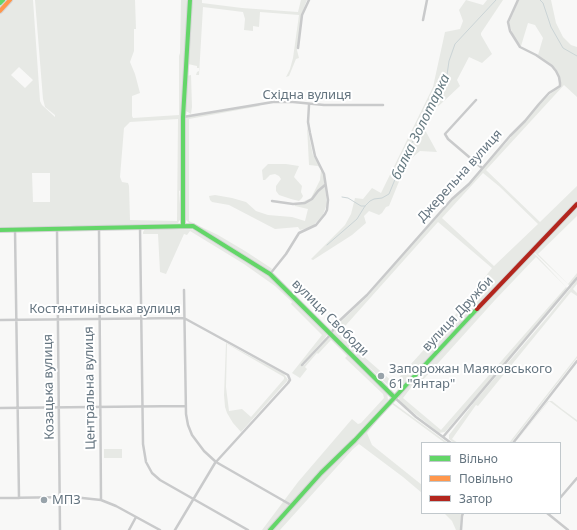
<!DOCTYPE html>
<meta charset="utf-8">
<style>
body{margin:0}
#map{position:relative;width:577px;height:530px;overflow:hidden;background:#f8f8f7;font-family:"Noto Sans",sans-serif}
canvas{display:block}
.legend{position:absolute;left:421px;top:442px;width:140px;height:72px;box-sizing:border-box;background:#fff;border:1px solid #c1c8cc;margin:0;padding:5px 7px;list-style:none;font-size:12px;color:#657580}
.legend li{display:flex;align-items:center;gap:8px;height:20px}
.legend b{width:20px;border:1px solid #c1c8cc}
</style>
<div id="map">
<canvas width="577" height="530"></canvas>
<ul class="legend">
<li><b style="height:5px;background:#63d668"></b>Вільно</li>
<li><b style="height:5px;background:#ff974d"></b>Повільно</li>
<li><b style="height:5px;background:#b3261e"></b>Затор</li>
</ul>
</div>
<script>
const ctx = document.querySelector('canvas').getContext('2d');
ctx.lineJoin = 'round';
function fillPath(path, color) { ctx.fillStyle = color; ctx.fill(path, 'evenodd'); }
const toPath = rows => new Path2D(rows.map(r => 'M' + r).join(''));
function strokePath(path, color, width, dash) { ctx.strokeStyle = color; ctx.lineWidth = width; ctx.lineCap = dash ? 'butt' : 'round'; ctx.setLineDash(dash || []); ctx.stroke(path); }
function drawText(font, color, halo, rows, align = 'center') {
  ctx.font = font + ' "Noto Sans",sans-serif'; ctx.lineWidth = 4; ctx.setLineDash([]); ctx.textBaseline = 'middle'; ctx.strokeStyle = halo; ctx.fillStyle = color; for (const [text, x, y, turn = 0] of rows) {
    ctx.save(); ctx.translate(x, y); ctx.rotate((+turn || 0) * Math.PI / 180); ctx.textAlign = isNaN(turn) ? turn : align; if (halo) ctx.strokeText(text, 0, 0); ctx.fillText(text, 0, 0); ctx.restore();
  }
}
fillPath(toPath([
 [13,0,33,0,40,101,42,105,55,117,55,115,45,107,43,99,35,0,135,0,136,29,134,29,134,51,130,62,135,74,140,93,132,96,132,116,133,118,179,115,179,56,180,53,181,0,189,0,182,103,181,190,179,191,181,218,178,223,76,226,70,225,58,226,0,227,0,14],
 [19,67,33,80,25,88,11,75],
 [178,119,177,221,130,220,129,186,128,183,122,182,120,177,124,128,130,122],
 [32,173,50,173,50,202,33,202],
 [192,0,202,0,202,3,242,8,298,12,301,0,307,0,302,13,297,50,299,58,296,59,289,76,286,77,290,69,293,58,299,15,260,12,259,27,253,26,253,31,244,30,245,19,243,12,203,7,199,75,196,75,197,72,199,71,199,68,197,68,197,66,188,64],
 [466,0,483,5,487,0,503,0,481,33,481,35,492,54,482,63,469,57,457,80,460,86,429,115,425,130,437,152,420,151,407,162,389,206,386,207,382,213,379,215,369,211,364,216,366,223,352,235,313,260,311,259,345,225,351,214,355,198,363,199,372,188,381,193,433,87,445,32,460,29,463,21,459,10],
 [519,0,551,0,556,23,563,37,571,45,577,47,577,97,564,85,486,170,540,222,577,186,577,200,399,388,392,389,333,333,335,327,367,297,388,272,456,196,506,143,540,103,561,85,556,69,538,55,543,38,535,25,528,23,521,46,514,38,509,23],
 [483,173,500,187,538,224,494,266,442,218],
 [438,222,492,268,456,314,394,383,338,334],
 [191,75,192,107,191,114,186,111,186,107,187,76],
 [259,105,260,106,189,119,189,221,218,235,245,251,271,268,272,269,270,272,189,223,185,219,185,208,186,205,186,199,185,197,184,143,186,117],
 [307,126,313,155,321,168,324,177,327,204,323,215,312,227,300,230,298,227,275,229,229,205,212,202,210,200,209,196,215,195,232,198,246,202,256,211,268,215,292,217,305,221,308,209,295,206,294,203,300,203,311,198,320,180,321,170,318,166,309,165],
 [268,164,286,164,299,166,294,177,302,186,301,192,303,196,302,198,299,201,291,199,279,195,276,191,276,186,281,179,279,176,275,174,270,175,265,180,263,180,262,170],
 [577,207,577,216,538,254,568,284,577,273,577,277,570,286,533,251],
 [148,228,194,230,266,273,327,332,327,335,325,338,302,364,304,365,329,337,332,337,387,392,388,400,267,530,262,530,298,482,352,419,358,424,361,423,384,398,383,394,345,358,347,356,331,340,318,354,317,353,305,367,307,369,300,378,292,373,322,335,291,304,292,302,275,286,244,264,190,231,187,235,184,234,166,274,160,272,158,234,143,234,143,232,145,229],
 [531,253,534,253,567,288,542,320,452,424,445,432,439,433,404,405,399,400,398,396],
 [536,257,566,287,441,430,403,398,416,381,420,379,422,381,495,300],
 [577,280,577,284,573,289,577,293,577,296,571,292,478,406,476,405,452,439,458,443,454,443,449,439,449,435,475,401,550,314],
 [226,343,284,374,288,380,241,432,233,423,227,413,225,407,224,395],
 [227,344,284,377,284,379,251,417,242,409,229,411,226,387],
 [577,356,577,358,511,443,509,443],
 [548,401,552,401,562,409,577,420,577,422,549,401,515,443],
 [392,402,448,443,445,443,392,404,384,412,367,433,372,445,422,485,422,493,403,477,359,444,353,449,280,530,272,530,322,475],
 [104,449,122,449,122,458,104,458],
 [444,513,461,513,460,530,456,530,452,521]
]), '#e7e9e5');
strokePath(toPath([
 [540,0,543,3,551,27,563,48,577,56],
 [342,197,348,198,361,206,365,206],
 [327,245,357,219,365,206,370,201,374,199,382,198,389,194,405,155,446,82,449,61,455,44,496,0]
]), '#cbd4d6', 1);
const fast = toPath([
 [0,3,3,0],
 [183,226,183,117,190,0],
 [0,230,193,226,270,274,394,397],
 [270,530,321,473,355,440,477,309]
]);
const slow = toPath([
 [0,11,10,0]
]);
const jam = toPath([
 [477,309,577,204]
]);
strokePath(fast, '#d4d5d5', 6);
strokePath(slow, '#d4d5d5', 6);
strokePath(jam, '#d4d5d5', 6);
strokePath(toPath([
 [423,20,427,0],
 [298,48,302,15,309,0],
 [476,100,445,134,448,139,482,168],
 [183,117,273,102,293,102,324,105,383,105],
 [272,201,293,204,305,203,312,199,318,191,325,185],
 [140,227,143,444,146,462,152,473,160,480,248,530],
 [99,228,101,500],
 [57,229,60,530],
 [15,230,19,498],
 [270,274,286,254,299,233,316,225,325,214,327,210,328,200,324,174,315,156,310,133,308,122,309,105],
 [184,290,186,414,188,425,192,435,204,451,216,462,291,505],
 [0,320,184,318,288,375,290,380,288,383,215,463,175,530],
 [302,365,331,334,336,324,367,295,452,199,469,184,510,136,525,121,539,104,549,93,560,86,560,83,559,77,556,71,552,66,536,55,520,47,510,31,508,22,518,0],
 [394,397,416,417,451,443],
 [0,408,185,406],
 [443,437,577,278],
 [513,443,577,361],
 [0,498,73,497,101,500,116,506,160,530],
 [560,498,577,478],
 [547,513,568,530],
 [129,530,136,517],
 [461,530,462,516,463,513]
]), '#c9cacb', 2.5);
strokePath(fast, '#63d668', 4);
strokePath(slow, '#ff974d', 4);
strokePath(jam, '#b3261e', 4);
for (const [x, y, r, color] of [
 [381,376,4,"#98a3aa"],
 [44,500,4,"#98a3aa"]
]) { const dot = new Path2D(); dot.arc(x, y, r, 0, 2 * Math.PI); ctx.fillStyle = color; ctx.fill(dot); strokePath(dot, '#fff', 1.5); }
drawText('13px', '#657580', '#fff', [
 ["Східна вулиця",307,95],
 ["Джерельна вулиця",460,176,-48],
 ["Костянтинівська вулиця",105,309],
 ["вулиця Дружби",458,314,-47],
 ["вулиця Свободи",330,318,45],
 ["Козацька вулиця",49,387,-91],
 ["Центральна вулиця",90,388,-91]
]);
drawText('13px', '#657580', '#fff', [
 ["Запорожан Маяковського",389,369],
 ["61 \"Янтар\"",389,384],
 ["МПЗ",52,500]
], 'left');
drawText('italic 14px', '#657a81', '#fff', [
 ["балка Золотарка",421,127,-64]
]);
</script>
